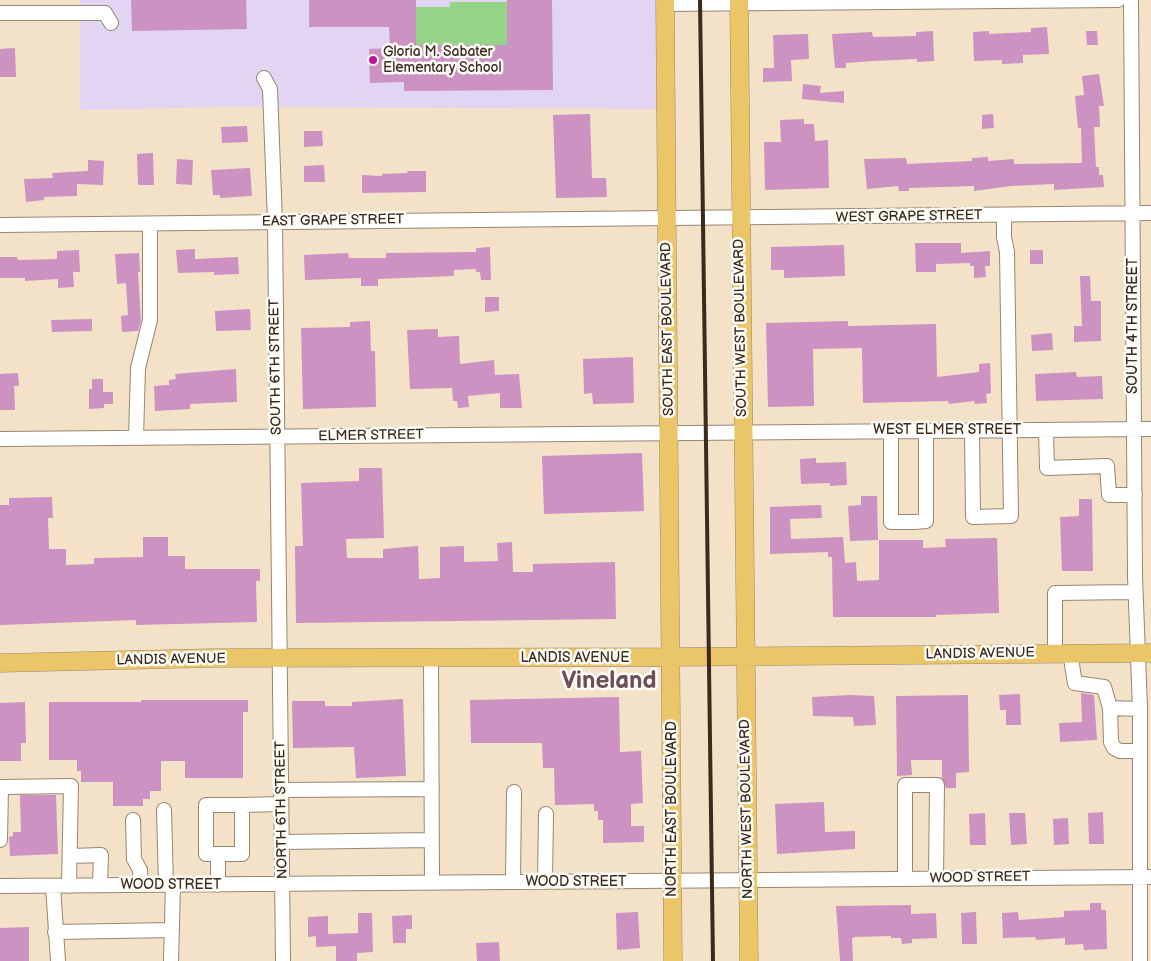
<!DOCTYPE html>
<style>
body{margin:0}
canvas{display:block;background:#f3e2c7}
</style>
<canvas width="1151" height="961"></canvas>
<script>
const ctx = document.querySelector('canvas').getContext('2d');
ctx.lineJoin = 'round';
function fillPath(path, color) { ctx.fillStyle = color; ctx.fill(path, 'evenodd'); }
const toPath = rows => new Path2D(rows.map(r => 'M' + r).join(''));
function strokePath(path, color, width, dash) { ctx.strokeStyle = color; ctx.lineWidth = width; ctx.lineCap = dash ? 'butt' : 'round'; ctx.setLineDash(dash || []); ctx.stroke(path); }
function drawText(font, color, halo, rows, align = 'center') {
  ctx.font = font + ' "Balsamiq Sans",sans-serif'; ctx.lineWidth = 5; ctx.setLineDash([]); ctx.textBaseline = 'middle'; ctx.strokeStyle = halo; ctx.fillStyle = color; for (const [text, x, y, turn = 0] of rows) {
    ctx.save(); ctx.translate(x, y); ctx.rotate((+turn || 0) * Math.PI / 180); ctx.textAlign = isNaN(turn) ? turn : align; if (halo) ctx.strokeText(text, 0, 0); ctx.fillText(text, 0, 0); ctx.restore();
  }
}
fillPath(toPath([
 [80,0,665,0,666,109,229,107,80,110]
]), '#e2d4f3');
fillPath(toPath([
 [450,2,507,2,507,45,416,45,416,7,450,7]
]), '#95d388');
fillPath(toPath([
 [131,0,246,0,247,29,132,31],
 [309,0,416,0,416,45,507,45,507,0,552,0,553,90,404,91,404,82,370,83,369,49,390,48,389,27,309,27],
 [1047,27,1049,54,1023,55,1023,63,1002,64,1002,60,974,61,973,32,989,31,989,34,1031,32,1031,28],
 [933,31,934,61,917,62,917,59,874,61,846,63,846,68,835,68,832,34,872,32,873,37,916,36,916,32],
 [1086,31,1097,31,1098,45,1087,45],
 [808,34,809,59,791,60,792,81,763,82,763,68,774,68,773,35],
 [15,48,16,77,0,77,0,49],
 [1099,74,1104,106,1099,106,1100,127,1094,127,1096,167,1099,167,1099,175,1103,175,1104,187,1054,190,1054,184,1011,186,974,191,974,186,909,188,909,191,899,191,898,186,867,189,864,159,906,158,907,164,972,161,972,158,988,157,988,161,1014,159,1014,164,1082,163,1081,128,1078,128,1075,96,1084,95,1082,76],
 [803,84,821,86,820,93,844,91,844,103,802,99],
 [590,114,592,178,606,178,607,197,556,198,553,115],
 [993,114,994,128,982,129,982,115],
 [804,119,804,124,814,124,815,141,828,140,829,188,765,190,764,142,781,142,780,120],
 [247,126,248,142,222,143,221,127],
 [304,131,322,131,323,146,304,147],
 [153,153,154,185,138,185,137,154],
 [177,159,193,160,192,185,176,184],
 [88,160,104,161,103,185,77,184,77,196,44,197,44,200,26,202,24,179,53,178,52,173,88,171],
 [324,165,325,182,304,182,304,166],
 [250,168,252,196,220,198,220,195,213,195,211,170],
 [407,171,426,171,426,192,362,193,362,175,382,176,382,174,408,173],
 [915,243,961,243,961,253,990,251,990,266,985,266,986,277,974,278,974,266,970,266,970,263,936,264,936,272,916,272],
 [844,245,845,276,784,278,784,270,771,270,771,247],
 [490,247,491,280,481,280,480,272,476,272,476,269,454,270,454,276,378,279,378,286,361,286,361,278,305,280,304,255,348,253,349,258,386,258,386,253,476,252,476,248],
 [195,249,195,259,238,257,239,274,214,275,214,272,178,273,176,250],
 [79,250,80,272,73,272,74,287,58,288,58,279,25,281,25,278,0,278,0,257,17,257,18,260,57,259,57,251],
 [1030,250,1043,250,1043,264,1030,264],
 [139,253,140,272,138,272,141,321,138,331,122,332,121,316,128,315,126,283,117,284,115,254],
 [1080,276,1090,276,1091,301,1101,301,1101,341,1074,342,1074,326,1082,326],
 [485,297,499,297,499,311,485,312],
 [250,309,251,330,216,331,215,311],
 [92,319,92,331,52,332,51,320],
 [370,321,371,351,375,351,376,407,303,409,301,328,350,327,350,322],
 [848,321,848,326,936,324,937,377,979,372,979,364,990,363,991,393,986,394,987,403,975,404,974,401,949,404,948,401,863,403,862,348,813,349,814,406,768,407,766,323],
 [438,329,438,337,459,336,460,364,494,360,495,375,519,374,522,408,500,408,500,393,468,396,469,407,458,408,457,401,453,401,452,388,410,389,407,330],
 [1052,333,1053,350,1032,351,1031,335],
 [633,357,634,403,593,404,592,393,584,394,583,359],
 [236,369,237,402,190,404,190,409,155,411,154,386,169,385,169,380,176,379,175,374],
 [1076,372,1077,377,1102,376,1103,399,1036,401,1035,374],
 [18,373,19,386,14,386,15,410,0,410,0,374],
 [92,379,103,379,103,392,113,392,113,404,104,404,104,408,89,409,89,389,92,389],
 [642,453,644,511,544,514,542,456],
 [816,458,816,463,846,462,847,485,830,486,830,483,801,484,800,459],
 [359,468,382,468,384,538,346,539,347,558,383,558,383,549,418,546,419,579,440,578,440,547,464,546,464,562,498,561,497,543,512,542,513,572,533,572,533,564,615,562,616,619,296,623,295,546,303,546,301,483,359,481],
 [861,496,877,496,878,540,850,541,848,506,861,505],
 [52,497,53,518,48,518,49,549,66,549,66,565,94,564,94,558,143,557,143,537,168,537,168,556,185,556,185,569,260,569,260,581,256,581,257,622,136,625,136,620,0,625,0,505,9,505,9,498],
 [1079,499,1092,499,1093,571,1062,571,1060,517,1079,516],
 [821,505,822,518,790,519,791,539,843,537,845,563,856,562,857,581,879,580,879,540,923,540,923,548,946,547,945,539,997,538,999,613,936,615,936,617,833,617,832,557,828,557,828,552,770,554,770,507],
 [1081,693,1094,695,1097,740,1060,742,1059,723,1082,722],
 [1020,694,1021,725,1006,725,1006,710,1000,710,999,695],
 [849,695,874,696,876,725,854,726,853,717,813,716,812,697],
 [968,695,969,772,956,773,956,788,946,788,942,778,942,760,911,760,912,775,897,776,896,696],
 [619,697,620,752,641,751,643,803,631,804,631,826,644,826,644,842,603,843,603,820,598,820,598,811,594,811,594,804,555,805,554,768,543,768,542,743,471,743,470,700],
 [403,699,406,776,356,778,354,747,293,748,292,701,325,701,325,706,352,706,352,702],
 [141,700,248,700,248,712,243,712,243,778,185,778,185,761,161,761,161,791,150,791,150,799,143,799,143,806,113,806,113,782,81,782,81,771,77,771,77,760,49,760,49,702,141,702],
 [25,702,26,743,21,743,21,761,0,761,0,703],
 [20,795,56,795,58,854,10,856,9,837,13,836,13,832,21,832],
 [824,802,825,832,855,831,855,849,777,854,775,804],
 [1103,812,1104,844,1089,844,1088,813],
 [985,813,986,845,970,845,969,814],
 [1009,813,1025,813,1027,844,1011,845],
 [1068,818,1069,844,1054,845,1053,819],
 [1090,903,1101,903,1101,910,1106,910,1107,949,1084,950,1083,944,1065,945,1065,938,1036,940,1035,937,1003,938,1002,913,1018,912,1019,920,1064,917,1064,911,1090,910],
 [911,905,911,914,936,913,937,938,912,939,912,943,902,944,901,938,891,938,891,936,854,937,852,939,853,961,840,961,836,906],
 [638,912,640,948,617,950,616,913],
 [976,912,977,944,962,944,961,913],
 [358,913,372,913,373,952,357,953,357,961,336,961,336,946,316,947,316,936,308,937,308,917,328,916,328,934,358,933],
 [412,915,412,929,406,929,406,943,393,943,392,916],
 [29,927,29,961,0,961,0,928],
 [499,942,500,961,477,961,476,943]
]), '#cc92c2');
const minor = toPath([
 [1131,0,1135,576,1140,709,1140,961],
 [665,4,1118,0],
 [0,13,105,13,111,23],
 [264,78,270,89,275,222,283,961],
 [0,225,1151,213],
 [891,430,891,522,915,522,926,521,926,430],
 [972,430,973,517,1011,516,1007,252,1004,237,1004,215],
 [1046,430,1047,468,1107,466,1109,495,1135,495],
 [136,438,138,368,150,320,150,224],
 [0,439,1151,429],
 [1070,653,1075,683,1104,687,1110,708],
 [1055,654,1055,593,1135,592],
 [431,658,432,883],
 [1140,751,1120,751,1114,748,1111,742,1110,708,1140,709],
 [281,790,432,789],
 [164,810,166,885],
 [133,820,134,859,140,870,141,885],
 [0,840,1,787,71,786,69,886],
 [282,842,432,840],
 [218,854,206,854,206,805,242,805],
 [70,856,101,855,100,885],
 [905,878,905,785,937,785,936,878],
 [513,882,514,792],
 [545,882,546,814],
 [218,885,218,854,242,854,242,805,281,804],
 [0,886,1151,877],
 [53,886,58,961],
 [55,932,172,930],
 [171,961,173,885]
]);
const major = toPath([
 [665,0,673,961],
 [739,0,749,961],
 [0,663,214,658,671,657,1151,653]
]);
strokePath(minor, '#978672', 16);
strokePath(major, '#978672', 19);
strokePath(minor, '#fff', 14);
strokePath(major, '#eac669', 18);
strokePath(toPath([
 [700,0,713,961]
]), '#3b2a1e', 4);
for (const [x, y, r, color] of [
 [373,60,5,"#b5179e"]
]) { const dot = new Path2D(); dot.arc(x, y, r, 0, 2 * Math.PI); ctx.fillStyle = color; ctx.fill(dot); strokePath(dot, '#fdfcf7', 2); }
drawText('14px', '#3b2a1e', '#fdfcf7', [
 ["Gloria M. Sabater",383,52],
 ["Elementary School",383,68]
], 'left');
drawText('14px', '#3b2a1e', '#fdfcf7', [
 ["WEST GRAPE STREET",909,217,-1],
 ["EAST GRAPE STREET",333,221,-1],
 ["SOUTH 4TH STREET",1133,326,-90],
 ["SOUTH WEST BOULEVARD",741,328,-91],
 ["SOUTH EAST BOULEVARD",668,329,-91],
 ["SOUTH 6TH STREET",276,367,-91],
 ["WEST ELMER STREET",947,430],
 ["ELMER STREET",371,436,-1],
 ["LANDIS AVENUE",980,654,-1],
 ["LANDIS AVENUE",575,658],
 ["LANDIS AVENUE",171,660,-1],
 ["NORTH EAST BOULEVARD",672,809,-90],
 ["NORTH WEST BOULEVARD",747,809,-91],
 ["NORTH 6TH STREET",282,810,-91],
 ["WOOD STREET",980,878,-1],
 ["WOOD STREET",576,882],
 ["WOOD STREET",171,885]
]);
drawText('bold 24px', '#6e4e57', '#fdfcf7', [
 ["Vineland",609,682]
]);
</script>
